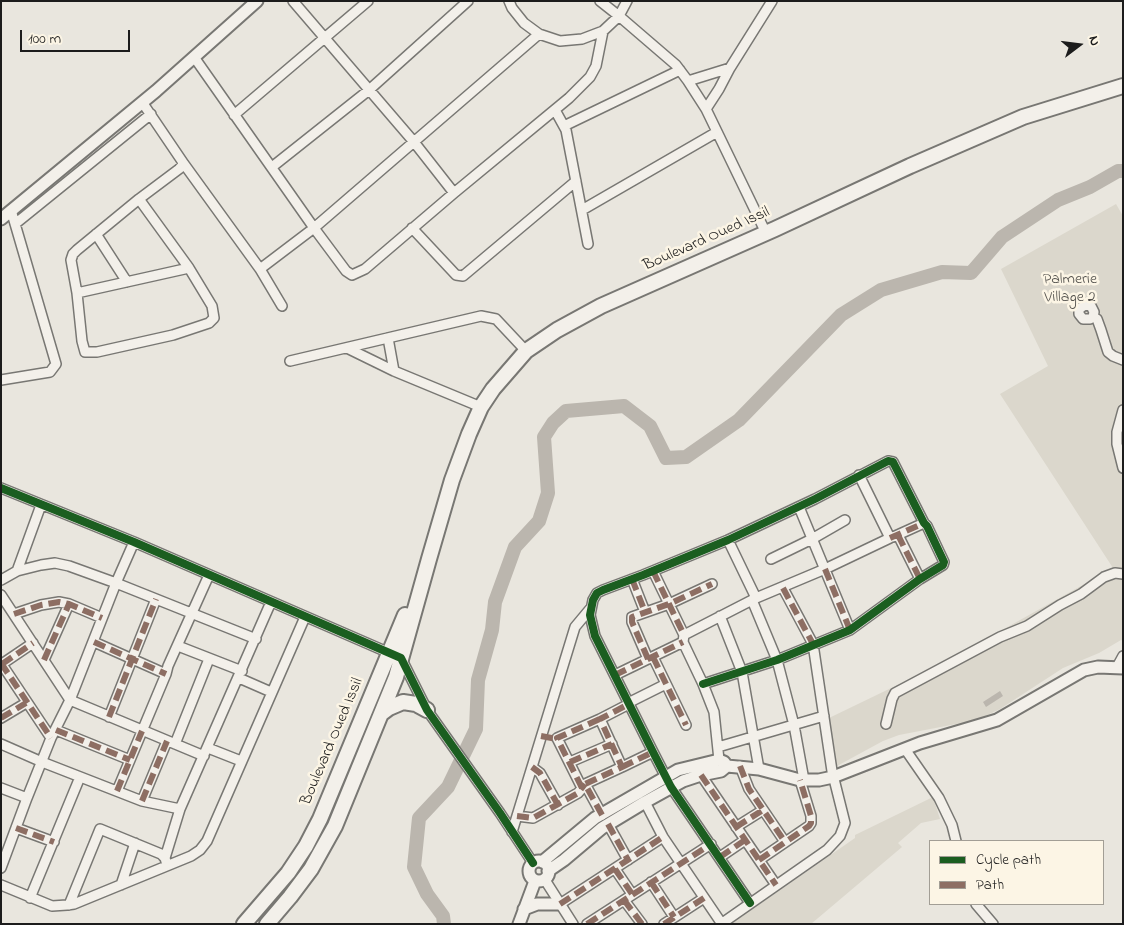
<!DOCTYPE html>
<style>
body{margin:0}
#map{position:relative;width:1124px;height:925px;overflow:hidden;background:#e9e6de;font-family:"Indie Flower",sans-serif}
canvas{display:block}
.frame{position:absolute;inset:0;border:2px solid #1c1c1c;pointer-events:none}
.legend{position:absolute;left:929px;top:840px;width:175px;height:65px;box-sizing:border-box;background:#fcf5e5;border:1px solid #a29e95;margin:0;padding:6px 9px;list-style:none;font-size:15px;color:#1c1c1c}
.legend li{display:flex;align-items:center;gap:10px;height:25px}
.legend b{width:25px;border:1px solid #a29e95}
.north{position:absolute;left:1054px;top:20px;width:50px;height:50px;-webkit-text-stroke:4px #fcf5e5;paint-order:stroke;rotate:75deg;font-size:14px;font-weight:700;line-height:20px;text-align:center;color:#1c1c1c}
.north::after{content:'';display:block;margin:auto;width:18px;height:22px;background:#1c1c1c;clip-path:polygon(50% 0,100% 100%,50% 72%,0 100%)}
.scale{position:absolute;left:20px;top:30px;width:110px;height:22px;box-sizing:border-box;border:2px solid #1c1c1c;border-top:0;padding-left:6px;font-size:15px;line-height:18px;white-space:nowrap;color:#1c1c1c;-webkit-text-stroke:4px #fcf5e5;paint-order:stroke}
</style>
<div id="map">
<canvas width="1124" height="925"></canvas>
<div class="frame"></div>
<ul class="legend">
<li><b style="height:6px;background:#1b5e20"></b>Cycle path</li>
<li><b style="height:6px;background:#8d6e63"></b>Path</li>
</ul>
<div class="north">N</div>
<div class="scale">100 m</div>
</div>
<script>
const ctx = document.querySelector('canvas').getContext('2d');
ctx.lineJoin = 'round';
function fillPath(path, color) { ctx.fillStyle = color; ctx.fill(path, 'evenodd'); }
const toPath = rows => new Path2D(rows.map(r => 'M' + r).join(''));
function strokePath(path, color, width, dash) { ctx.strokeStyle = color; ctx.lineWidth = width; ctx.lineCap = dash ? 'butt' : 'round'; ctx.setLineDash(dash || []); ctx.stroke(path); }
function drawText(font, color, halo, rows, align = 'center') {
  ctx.font = font + ' "Indie Flower",sans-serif'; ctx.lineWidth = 5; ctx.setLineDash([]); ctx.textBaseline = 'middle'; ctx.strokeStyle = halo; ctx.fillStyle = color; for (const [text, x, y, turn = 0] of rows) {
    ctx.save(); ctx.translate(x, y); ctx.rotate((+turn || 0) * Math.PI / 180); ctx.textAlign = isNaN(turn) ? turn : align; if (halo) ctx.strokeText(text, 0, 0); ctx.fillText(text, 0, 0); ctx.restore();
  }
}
fillPath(toPath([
 [1116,204,1123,216,1123,641,1121,640,1099,653,1063,668,1000,709,977,720,899,735,883,741,837,766,829,718,945,662,1113,568,1000,394,1048,366,1001,269],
 [933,797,940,819,921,823,898,843,902,847,811,924,731,924,855,838,855,835]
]), '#dbd7cc');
fillPath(toPath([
 [1000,691,1003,696,986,707,983,702]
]), '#bbb6ae');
strokePath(toPath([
 [444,924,443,916,427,894,414,867,419,818,448,787,476,729,478,680,492,630,495,602,515,547,539,521,548,493,544,437,553,423,566,411,624,406,650,426,666,458,686,457,739,420,841,315,881,290,942,272,971,273,1002,237,1058,200,1090,187,1118,171,1123,171]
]), '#bbb6ae', 14);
const minor = toPath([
 [293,1,414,142,454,193],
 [509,1,512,8,524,23,539,34,560,41,582,39,603,31,619,16,627,1],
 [600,1,619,16,676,65,688,81,706,109,766,233],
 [194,57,314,228,346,271,352,275,365,269,454,193,569,98,590,77,596,66,603,31],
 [688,81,730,68],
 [142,102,184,164,260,269,282,306],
 [706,109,719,89,730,68,772,1],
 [555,110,566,130,588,244],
 [234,115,368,1],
 [564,126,680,70],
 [272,167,369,90,468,1],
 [139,199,189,268,212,306,214,318,209,323,173,335,97,352,85,352,82,341,77,293,71,260,73,254,77,250,139,199,179,169,184,164],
 [582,210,717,132],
 [15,224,151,114],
 [412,228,456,275,463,276,576,181],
 [96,234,127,282],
 [260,269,314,228,539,34],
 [77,293,189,268],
 [1093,317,1090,319,1083,319,1079,314,1079,309,1085,305,1091,306,1094,312,1093,317,1097,319,1101,330,1108,352,1113,356,1123,360],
 [388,338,394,371],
 [347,348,394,371,481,407],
 [290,361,481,316,496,319,526,351],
 [1,380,50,372,56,364,11,210],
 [1123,410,1117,432,1117,444,1123,468],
 [1,488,134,542,401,658,427,710,500,813,533,863],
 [799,507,850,630],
 [898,535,920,579],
 [893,537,924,523],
 [728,540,756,598],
 [771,559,812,539,845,520],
 [17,571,41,505],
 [653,571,684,635,683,642,703,684,714,712,719,760],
 [632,579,645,612],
 [1,580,17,571,41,565,55,563,69,566,116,583,256,639],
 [1,595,70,700,204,756],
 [752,600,777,660,794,725,804,780],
 [14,614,41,605,59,602,69,604,102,618],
 [720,616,742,672,759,769],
 [684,635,756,598,825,569,890,538,859,475],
 [94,642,166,674],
 [178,646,242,671],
 [653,657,686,725],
 [648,659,632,622,632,617,669,604,712,584],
 [44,660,69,604],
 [1,663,51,738],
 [2,664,33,643],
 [1117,667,1123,656],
 [615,675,683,642],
 [239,678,271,692],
 [703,684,777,660,850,630,920,579,943,565,944,562,927,526,924,523,893,462,888,461,815,499,728,540,643,575,603,590,597,593,593,600,590,615,595,636,653,752,671,787,750,903],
 [628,703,666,684],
 [109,717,156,599],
 [1,718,26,703],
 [886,724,892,699,895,693,1000,637,1027,626,1060,605,1081,594,1104,577,1115,573,1123,574],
 [56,730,130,760],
 [1,744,42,762,142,801,180,809,271,602],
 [175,744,209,659],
 [718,747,824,716],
 [208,748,241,761],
 [905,749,939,798,952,825,956,841],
 [570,762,612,744],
 [740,766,749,789,785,842],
 [532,767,540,773,558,805],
 [622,767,653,752],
 [701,775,776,885],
 [1,788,27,798],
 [582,788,557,738,600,719],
 [117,791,166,674,168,666,209,575],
 [142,801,167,741],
 [645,802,663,837,722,924],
 [602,815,585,784,622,767,600,719,629,704],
 [517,816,533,818,578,793,585,785],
 [608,824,628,860],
 [736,827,763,810],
 [16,828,54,842],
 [512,832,575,627,590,609],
 [720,857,745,840],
 [165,858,180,809],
 [759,860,809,826,811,823,811,816,800,780],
 [1,868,27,798,51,738,70,700,116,583,134,542],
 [615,869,632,894],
 [545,880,573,924],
 [651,882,674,917],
 [1,885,52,906,67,905,74,904,191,856,200,850,207,841,305,617],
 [121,885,135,843],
 [30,898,80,777],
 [624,900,642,924],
 [560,904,663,837],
 [976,904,993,924],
 [69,905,100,829,161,854,165,858,167,865],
 [587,924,711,844],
 [664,924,704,898],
 [721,924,827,850,840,836,845,823,832,771,813,644,783,588]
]);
const tertiary = toPath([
 [1,219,156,91,257,1],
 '529 871a10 10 0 1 1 20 0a10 10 0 1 1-20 0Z',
 [542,862,595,818,678,770,719,760,724,762,727,766,759,769,800,780,819,780,833,777,920,743,997,720,1084,670,1098,667,1123,668],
 [548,871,564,860,602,828,645,802,683,781,701,775,721,771,727,766],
 [524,909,537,904,560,904],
 [519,924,535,881]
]);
const primary = toPath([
 [381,714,389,708,403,702,416,704,427,710],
 [244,924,288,873,306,846,320,819,405,615],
 [267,924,290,897,311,869,335,826,396,677,429,559,452,480,469,434,481,407,493,389,526,351,557,330,601,306,775,229,910,166,1023,117,1123,86]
]);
strokePath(minor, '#787773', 12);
strokePath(tertiary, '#787773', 15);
strokePath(primary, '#787773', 18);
strokePath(minor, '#f3f0ea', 9);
strokePath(tertiary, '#f3f0ea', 11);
strokePath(primary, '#f3f0ea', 14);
strokePath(toPath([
 [898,535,920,579],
 [890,538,924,523],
 [825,569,850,630],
 [653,571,684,635],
 [632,579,645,612],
 [783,588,813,644,817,642],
 [14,614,41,605,59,602,69,604,102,618],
 [94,642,166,674],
 [653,657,686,725],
 [648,659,632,622,632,617,669,604,712,584],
 [44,660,69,604],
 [1,663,51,738],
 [2,664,33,643],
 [615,675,683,642],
 [109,717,156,599],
 [1,718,26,703],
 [56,730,130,760],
 [541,736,557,739],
 [570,762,612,744],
 [740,766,749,789,785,842],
 [532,767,540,773,558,805],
 [622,767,653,752],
 [701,775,776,885],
 [582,788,557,738,600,719],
 [117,791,142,731],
 [142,801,167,741],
 [602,815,585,784,622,767,600,719,629,704],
 [517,816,533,818,578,793,585,784],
 [608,824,628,860],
 [736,827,763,810],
 [16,828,54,842],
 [720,857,745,840],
 [759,860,809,826,811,823,811,816,800,780],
 [615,869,632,894],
 [651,882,674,917],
 [624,900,642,924],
 [560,904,663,837],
 [587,924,711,844],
 [664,924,704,898]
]), '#8d6e63', 6, [12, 6]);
strokePath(toPath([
 [1,488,134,542,401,658,427,710,500,813,533,863],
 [703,684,777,660,850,630,920,579,943,565,944,562,927,526,924,523,893,462,888,461,815,499,728,540,643,575,603,590,597,593,593,600,590,615,595,636,653,752,671,787,750,903]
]), '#1b5e20', 8);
drawText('16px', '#1c1c1c', '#fcf5e5', [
 ["Boulevard Oued Issil",707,240,-24],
 ["Boulevard Oued Issil",333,742,-67]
]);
drawText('16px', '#52504c', '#fcf5e5', [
 ["Palmerie",1070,280],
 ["Village 2",1070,298]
]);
</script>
